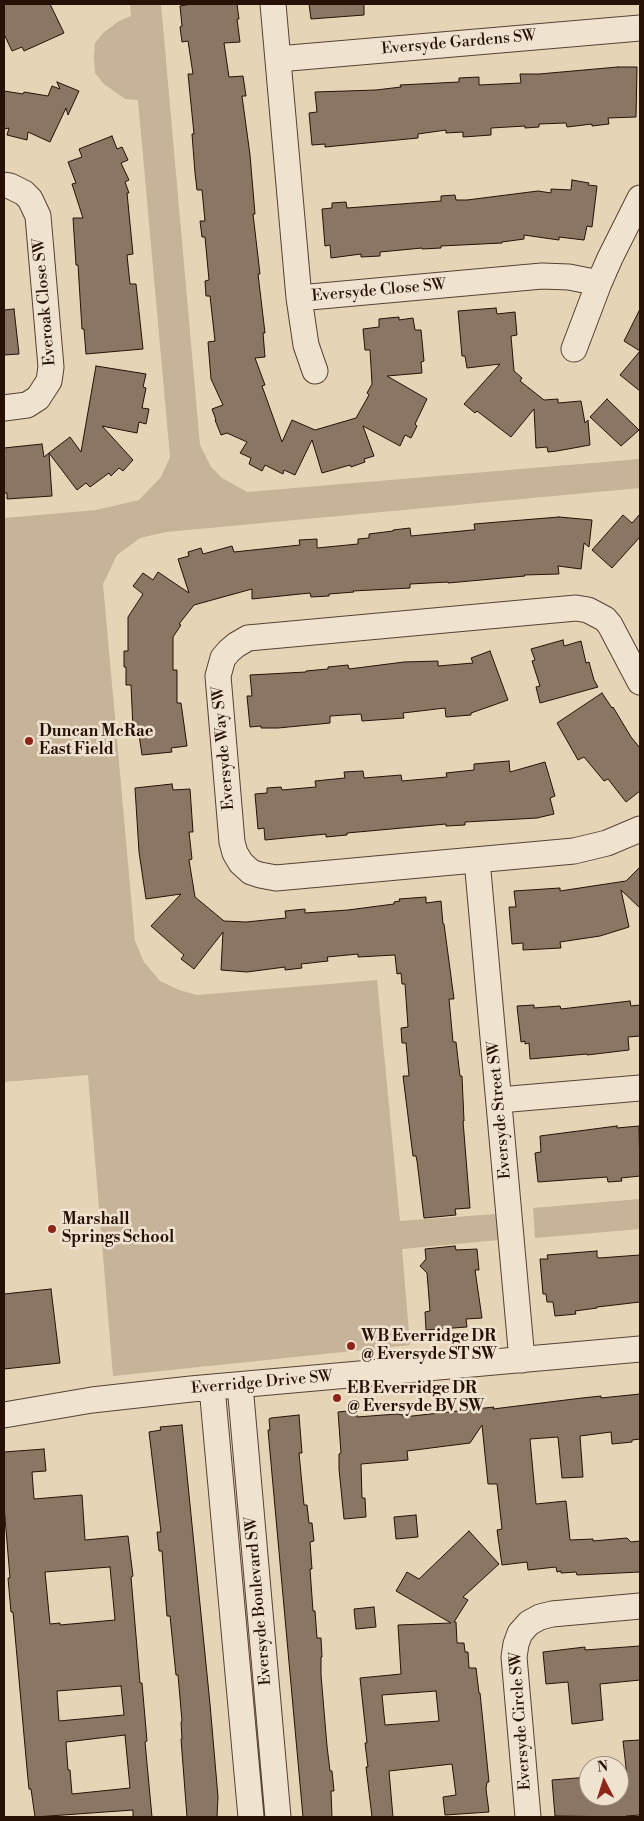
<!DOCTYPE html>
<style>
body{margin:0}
#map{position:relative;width:644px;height:1821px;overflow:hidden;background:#e6d4b6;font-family:"Libre Bodoni",serif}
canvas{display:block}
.frame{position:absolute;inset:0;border:5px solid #271107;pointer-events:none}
.north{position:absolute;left:579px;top:1756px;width:50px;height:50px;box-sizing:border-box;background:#efe3d0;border:1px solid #9f8f80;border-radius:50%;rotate:355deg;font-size:14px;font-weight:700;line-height:20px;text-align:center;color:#271107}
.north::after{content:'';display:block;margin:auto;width:18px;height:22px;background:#8f2418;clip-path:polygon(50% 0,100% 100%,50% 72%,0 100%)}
</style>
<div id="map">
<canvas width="644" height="1821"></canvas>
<div class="frame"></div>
<div class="north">N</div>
</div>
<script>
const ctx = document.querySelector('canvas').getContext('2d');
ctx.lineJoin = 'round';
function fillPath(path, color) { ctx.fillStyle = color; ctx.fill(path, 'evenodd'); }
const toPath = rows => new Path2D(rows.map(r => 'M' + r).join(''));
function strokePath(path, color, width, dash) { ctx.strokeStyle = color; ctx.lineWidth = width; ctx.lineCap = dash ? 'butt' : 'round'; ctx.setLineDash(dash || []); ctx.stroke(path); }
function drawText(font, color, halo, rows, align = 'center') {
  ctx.font = font + ' "Libre Bodoni",serif'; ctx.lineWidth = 5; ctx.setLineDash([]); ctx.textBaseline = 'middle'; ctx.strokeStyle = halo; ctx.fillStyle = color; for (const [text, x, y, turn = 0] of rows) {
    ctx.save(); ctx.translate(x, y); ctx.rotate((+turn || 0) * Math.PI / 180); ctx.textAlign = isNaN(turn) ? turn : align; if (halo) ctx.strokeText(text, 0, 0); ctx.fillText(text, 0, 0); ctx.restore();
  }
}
fillPath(toPath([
 [130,4,161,4,200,445,211,467,222,478,247,492,640,459,640,488,166,532,140,538,117,555,103,584,135,941,144,962,160,981,179,990,197,995,377,980,400,1221,496,1214,499,1240,402,1249,410,1345,113,1376,88,1075,4,1082,4,518,96,510,139,500,161,477,170,457,138,100,125,99,104,84,95,73,94,56,95,43,103,33,119,21,131,16],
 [640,1199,640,1229,535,1238,533,1208]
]), '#c6b398');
const building = toPath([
 [4,4,50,4,64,33,24,51,22,47,12,51,4,34,4,4],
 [191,4,237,4,239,19,237,19,240,42,224,43,229,77,243,76,246,96,242,96,250,155,255,214,253,214,260,274,258,274,265,333,263,333,265,357,255,358,265,385,262,386,282,442,292,420,315,430,356,418,369,395,367,393,372,384,370,350,365,350,363,329,379,327,379,319,399,317,399,320,413,318,415,330,421,330,424,361,421,362,422,373,387,376,427,399,415,424,417,426,411,438,405,435,400,446,363,426,374,456,364,459,365,462,351,467,350,465,322,473,312,440,295,475,284,470,283,474,265,465,262,471,249,464,251,458,240,453,247,442,227,433,221,435,215,420,216,420,212,409,223,405,211,379,208,342,215,341,210,296,206,296,205,281,209,280,205,237,202,237,200,221,205,221,202,190,197,190,195,173,192,134,194,134,188,74,193,74,188,41,182,42,180,27,182,26,180,6,191,4],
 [309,4,364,4,364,15,311,19,309,4],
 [618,67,637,67,636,117,608,118,609,124,592,126,592,124,567,127,566,123,539,124,539,127,525,128,525,126,491,128,491,135,463,137,463,132,446,133,446,130,418,134,418,138,325,147,325,144,312,145,309,113,317,112,315,92,376,90,401,87,400,85,459,82,459,78,479,77,479,85,521,83,520,74,539,74,618,67],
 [57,82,79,91,68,115,66,108,50,142,28,132,27,140,7,135,9,128,4,129,4,91,23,94,24,92,48,96,52,86,60,89,57,82],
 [112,136,117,149,122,147,128,160,121,163,129,180,125,182,129,193,127,193,133,254,127,255,130,284,136,284,143,349,86,354,84,329,82,329,78,265,76,265,73,218,83,218,72,184,76,183,68,162,82,157,79,149,112,136],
 [572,180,589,183,588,185,597,186,592,227,587,226,584,240,559,237,559,240,524,235,524,239,502,242,502,243,441,246,441,248,422,249,422,248,380,252,380,256,361,257,361,254,331,258,330,245,325,246,322,209,332,208,332,203,346,202,347,208,441,201,441,196,455,195,456,200,467,200,538,191,551,193,551,189,571,190,572,180],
 [496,308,497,314,515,312,517,335,511,336,514,371,522,378,520,381,544,400,558,399,558,403,581,401,585,423,588,420,590,445,557,451,548,452,547,447,536,448,534,409,511,437,477,411,475,413,464,404,500,364,467,368,465,356,462,356,458,311,496,308],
 [14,309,19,354,4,355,4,310,14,309],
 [640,309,640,391,620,375,640,351,624,341,640,309],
 [96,366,146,374,143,387,146,388,142,408,149,409,146,424,139,422,137,433,102,426,133,460,123,471,119,468,111,476,109,473,90,487,86,483,77,490,49,453,70,437,81,452,96,366],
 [607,399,639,430,621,446,590,417,607,399],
 [42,444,44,457,49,453,52,496,7,499,7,493,4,493,4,448,42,444],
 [640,514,640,537,612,568,592,550,623,515,632,523,640,514],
 [559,517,592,520,589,547,584,543,581,569,558,566,559,574,524,575,525,576,448,583,448,582,410,584,410,588,353,591,354,592,329,594,329,596,311,597,310,593,252,599,252,589,194,605,179,624,181,625,173,637,173,670,177,670,177,703,181,703,187,746,171,748,172,752,142,755,138,728,133,728,131,685,126,685,126,667,124,667,124,651,128,651,128,617,143,594,133,586,143,573,153,580,158,572,189,593,178,559,189,556,188,552,201,548,203,554,232,546,234,552,300,545,299,540,317,539,317,548,358,544,358,539,369,538,369,534,393,531,393,530,410,528,411,536,472,530,475,530,474,524,559,517],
 [563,640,564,646,581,641,586,663,589,662,594,680,598,687,540,703,536,687,540,686,532,661,535,660,531,649,563,640],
 [490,651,508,700,471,713,471,715,446,717,445,708,403,713,404,718,362,721,361,714,330,716,330,723,278,728,261,728,261,726,250,727,247,696,252,696,250,675,306,672,306,671,328,669,328,667,348,665,349,669,404,662,438,661,438,666,473,663,471,658,490,651],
 [602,693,612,708,613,707,631,737,640,748,640,791,626,802,608,779,604,781,584,757,578,760,557,723,602,693],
 [509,761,510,772,545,762,555,796,550,798,554,814,537,818,465,822,465,825,446,826,446,824,347,833,347,835,326,837,326,834,265,840,264,828,258,829,255,794,267,793,267,788,281,787,282,790,316,787,315,781,345,778,344,772,363,771,364,778,401,775,402,781,447,777,446,773,474,770,474,764,509,761],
 [172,784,173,790,190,789,193,832,189,832,192,859,189,860,195,897,224,921,246,922,286,918,285,911,305,909,305,913,348,910,394,904,394,902,400,901,399,899,426,897,426,903,441,901,443,924,444,924,454,999,449,999,453,1042,456,1042,460,1076,462,1076,464,1121,463,1121,470,1208,455,1209,456,1215,424,1218,417,1161,416,1156,413,1156,403,1076,409,1076,406,1043,402,1043,401,1028,408,1027,405,984,402,984,401,973,397,974,395,955,358,957,358,954,327,957,328,961,301,964,302,968,285,970,285,967,247,972,221,970,223,932,194,969,181,959,184,955,151,926,181,894,146,899,139,852,135,788,172,784],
 [640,867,640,908,621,890,629,927,600,936,560,942,561,948,523,950,523,943,512,944,509,907,516,907,514,891,560,888,560,891,626,881,640,867],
 [630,1001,631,1006,640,1005,640,1036,628,1037,629,1050,587,1055,587,1054,530,1059,529,1043,525,1044,525,1041,521,1042,517,1006,534,1005,534,1008,560,1006,561,1009,630,1001],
 [617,1126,617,1128,639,1126,640,1176,621,1178,622,1181,608,1182,607,1177,538,1182,535,1153,541,1152,540,1136,617,1126],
 [455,1246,456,1250,477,1249,479,1270,475,1270,482,1318,466,1319,467,1327,426,1330,425,1312,430,1311,427,1273,420,1266,426,1259,425,1249,455,1246],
 [597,1251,597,1257,599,1258,640,1255,640,1302,597,1307,597,1308,575,1311,576,1314,555,1316,553,1302,547,1302,546,1294,543,1294,540,1259,548,1259,547,1255,597,1251],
 [51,1289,60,1363,4,1369,4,1294,51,1289],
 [640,1394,640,1439,632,1440,632,1442,612,1444,611,1432,580,1436,583,1477,562,1478,558,1437,530,1439,536,1504,566,1501,570,1540,593,1539,593,1541,627,1538,631,1542,640,1541,640,1572,577,1575,576,1572,561,1573,561,1571,557,1572,556,1567,528,1570,527,1562,502,1565,497,1530,502,1529,497,1484,488,1484,482,1425,470,1443,407,1451,408,1460,361,1464,362,1498,365,1498,366,1517,344,1519,339,1469,339,1454,341,1453,338,1412,357,1410,357,1417,397,1414,403,1415,403,1417,494,1407,493,1409,582,1398,601,1396,601,1398,640,1394],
 [299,1415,302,1453,299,1453,304,1505,307,1505,309,1523,312,1523,314,1541,310,1542,312,1569,310,1569,313,1611,315,1611,317,1638,321,1638,322,1657,321,1657,321,1675,327,1746,330,1771,332,1771,334,1791,331,1791,332,1817,303,1817,268,1430,270,1430,269,1419,271,1418,299,1415],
 [182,1425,210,1704,218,1797,217,1817,187,1817,181,1739,182,1739,181,1722,182,1721,178,1675,176,1675,170,1616,167,1616,162,1551,159,1551,157,1532,161,1532,149,1432,161,1430,160,1427,182,1425],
 [44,1449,46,1471,32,1472,34,1499,82,1495,85,1540,128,1536,133,1576,131,1577,140,1683,142,1683,147,1741,145,1742,152,1817,133,1817,133,1810,35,1817,31,1789,29,1789,27,1769,13,1612,11,1612,8,1578,10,1578,4,1506,4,1452,44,1449],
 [110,1567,115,1620,60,1625,60,1623,50,1624,45,1572,110,1567],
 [121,1686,124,1715,59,1721,57,1691,121,1686],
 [125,1735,130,1788,72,1794,70,1770,68,1770,66,1742,125,1735],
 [416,1515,418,1537,396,1539,394,1517,416,1515],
 [469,1531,499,1564,463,1597,468,1600,454,1622,456,1622,457,1643,464,1643,465,1652,468,1652,469,1668,476,1668,479,1693,480,1693,489,1782,487,1782,486,1789,489,1812,445,1815,443,1797,456,1795,452,1764,389,1771,393,1817,372,1817,366,1767,368,1767,365,1743,367,1743,360,1678,401,1674,398,1625,451,1623,396,1591,407,1572,419,1579,469,1531],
 [436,1691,439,1721,385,1725,382,1695,436,1691],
 [374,1607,376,1627,356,1629,354,1609,374,1607],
 [640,1646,640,1680,600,1684,603,1720,572,1724,568,1682,546,1684,543,1652,585,1647,585,1650,640,1646],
 [640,1740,640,1815,626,1816,626,1817,555,1816,552,1780,589,1777,589,1796,619,1796,619,1777,627,1776,623,1741,640,1740]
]);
fillPath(building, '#8a7662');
strokePath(building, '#271107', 1);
const minor = toPath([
 [273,4,299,298,306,345,315,371],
 [278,59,640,28],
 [4,185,10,186,24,193,30,199,38,216,51,367,49,381,38,398,27,405,4,408],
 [299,298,542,276,569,277,599,283,610,258,640,198],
 [574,349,599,283],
 [640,682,610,625,605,619,588,610,576,608,248,638,236,645,229,651,223,658,218,676,232,842,235,853,241,863,251,872,260,875,276,878,574,851,607,843,640,829],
 [477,860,522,1360],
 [499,1100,640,1088],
 [240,1385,278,1817],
 [212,1387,251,1817],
 [4,1415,92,1400,191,1389,640,1349],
 [528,1817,514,1657,516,1644,520,1633,529,1623,540,1617,552,1614,640,1606]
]);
strokePath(minor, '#574233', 27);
strokePath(minor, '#efe3d0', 25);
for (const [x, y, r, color] of [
 [29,741,5,"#8f2418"],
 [52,1229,5,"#8f2418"],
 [351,1346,5,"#8f2418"],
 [337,1398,5,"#8f2418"]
]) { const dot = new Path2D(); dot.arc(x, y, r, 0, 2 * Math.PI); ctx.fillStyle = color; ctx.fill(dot); strokePath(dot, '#efe3d0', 2); }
drawText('16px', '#271107', '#efe3d0', [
 ["Eversyde Gardens SW",459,43,-5],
 ["Eversyde Close SW",379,291,-5],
 ["Everoak Close SW",45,302,-95],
 ["Eversyde Way SW",224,748,-95],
 ["Eversyde Street SW",500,1110,-95],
 ["Everridge Drive SW",262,1383,-5],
 ["Eversyde Boulevard SW",259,1601,-95],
 ["Eversyde Circle SW",521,1721,-94]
]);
drawText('bold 16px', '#271107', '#efe3d0', [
 ["Duncan McRae",39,732],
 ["East Field",39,750],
 ["Marshall",62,1220],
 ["Springs School",62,1238],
 ["WB Everridge DR",361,1337],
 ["@ Eversyde ST SW",361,1355],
 ["EB Everridge DR",347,1389],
 ["@ Eversyde BV SW",347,1407]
], 'left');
</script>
